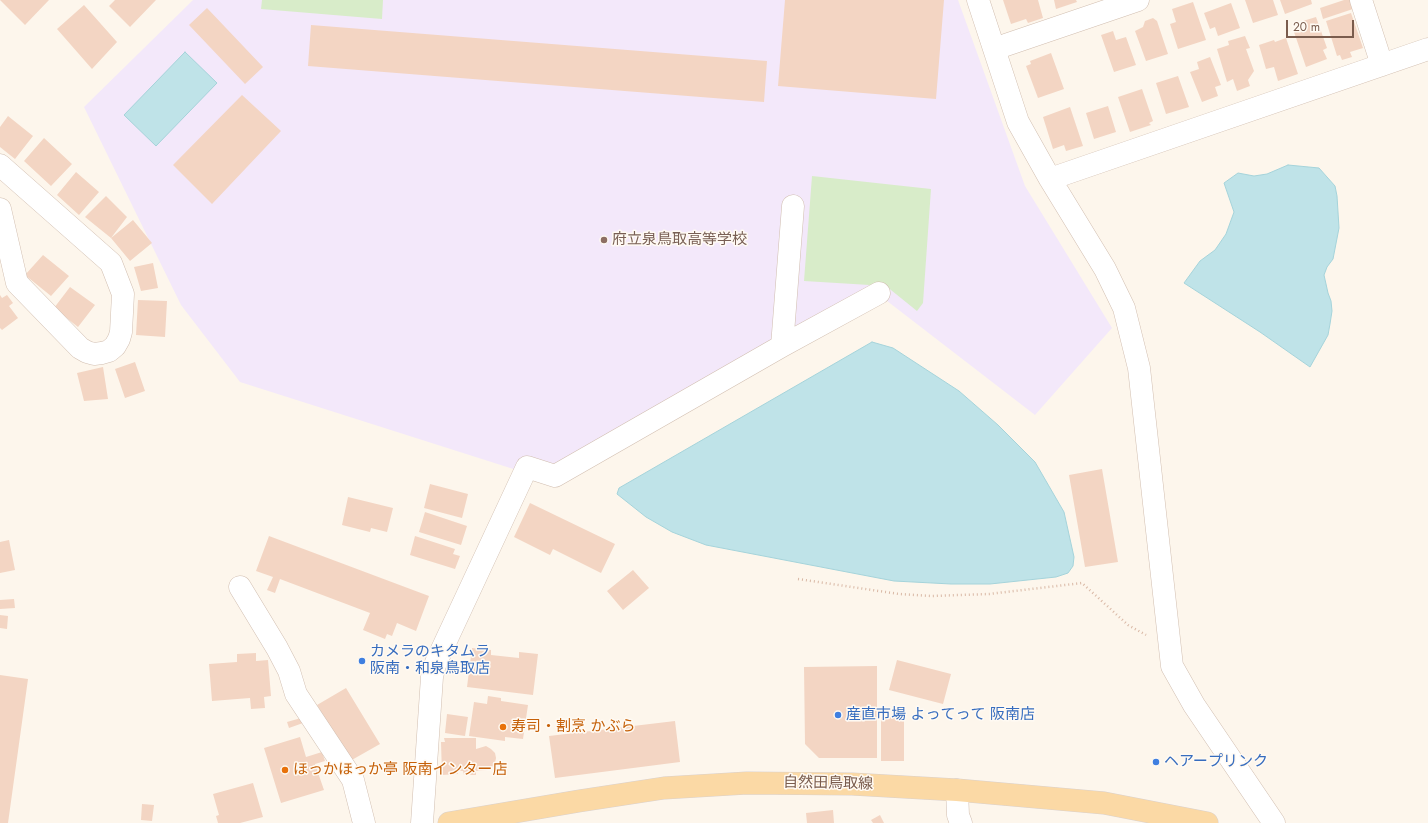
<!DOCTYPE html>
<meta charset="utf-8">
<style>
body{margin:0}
#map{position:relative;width:1428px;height:823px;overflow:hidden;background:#fdf6ec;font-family:Jost,sans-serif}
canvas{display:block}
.scale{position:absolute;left:1286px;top:20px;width:68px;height:18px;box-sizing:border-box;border:2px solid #7a5c4d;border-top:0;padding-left:5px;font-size:12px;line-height:14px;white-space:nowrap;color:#7a5c4d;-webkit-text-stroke:3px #fffaf3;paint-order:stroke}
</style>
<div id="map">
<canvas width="1428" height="823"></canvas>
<div class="scale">20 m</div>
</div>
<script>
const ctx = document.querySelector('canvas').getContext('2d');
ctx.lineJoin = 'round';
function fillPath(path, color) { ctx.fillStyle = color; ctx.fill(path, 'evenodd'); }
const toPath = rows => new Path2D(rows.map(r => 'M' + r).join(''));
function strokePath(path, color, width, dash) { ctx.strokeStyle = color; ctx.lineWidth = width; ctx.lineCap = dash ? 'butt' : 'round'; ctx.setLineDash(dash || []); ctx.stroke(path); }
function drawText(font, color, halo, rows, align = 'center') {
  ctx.font = font + ' Jost,"Noto Sans JP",sans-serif'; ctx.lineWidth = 3; ctx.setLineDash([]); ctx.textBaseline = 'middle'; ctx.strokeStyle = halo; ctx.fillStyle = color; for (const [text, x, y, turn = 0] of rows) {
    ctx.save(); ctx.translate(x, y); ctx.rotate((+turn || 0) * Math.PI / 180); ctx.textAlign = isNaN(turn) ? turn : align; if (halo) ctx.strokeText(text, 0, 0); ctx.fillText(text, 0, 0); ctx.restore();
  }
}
fillPath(toPath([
 [193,0,958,0,1025,186,1112,328,1035,415,878,294,551,481,240,382,181,305,84,107]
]), '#f3e8fa');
fillPath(toPath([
 [262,0,383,0,382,19,261,9],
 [812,176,931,189,923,303,917,311,886,286,804,281]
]), '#d8ecc9');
const water = toPath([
 [185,52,217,83,156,146,124,115,185,52],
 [1288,165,1319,168,1335,186,1337,196,1339,228,1333,259,1327,267,1324,275,1328,293,1331,301,1332,311,1330,324,1328,335,1310,367,1260,332,1184,283,1200,261,1215,250,1226,234,1234,212,1224,183,1238,173,1254,176,1267,174,1288,165],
 [872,342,893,348,959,391,998,425,1035,462,1064,512,1074,557,1073,566,1068,573,1056,577,990,584,951,584,894,581,706,545,672,532,646,517,617,494,619,488,872,342]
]);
fillPath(water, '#bfe3e8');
strokePath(water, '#a5d3da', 1);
fillPath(toPath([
 [0,0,49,0,25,25],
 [115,0,156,0,130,27,109,6],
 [785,0,944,0,936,99,778,86],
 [1003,0,1038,0,1043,18,1028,23,1026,19,1011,24],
 [1054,0,1076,0,1077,2,1056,9],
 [1245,0,1273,0,1278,15,1253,23],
 [1280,0,1311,0,1312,4,1285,14],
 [1344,0,1353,0,1356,8,1323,19,1320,8],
 [1193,2,1206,40,1178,49,1170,24,1176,22,1172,9],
 [1231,3,1240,28,1218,36,1215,27,1210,29,1204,13],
 [84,5,117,42,92,69,57,29],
 [207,8,263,67,245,84,189,25],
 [1351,13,1363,48,1350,52,1352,57,1342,60,1340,55,1337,56,1326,21],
 [1316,17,1327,48,1323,50,1327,59,1306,67,1294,32,1305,28,1303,21],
 [1153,18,1157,21,1168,54,1146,61,1135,31,1143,27,1145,21],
 [311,25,767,61,764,102,308,66],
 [1113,31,1116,40,1126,37,1136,65,1114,72,1101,35],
 [1245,36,1250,48,1246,49,1254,71,1248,80,1250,86,1237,91,1233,79,1227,82,1217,49,1229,45,1228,41],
 [1286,38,1298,74,1278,81,1274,67,1266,69,1259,45,1274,40,1275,42],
 [1051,53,1064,89,1038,98,1026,66,1031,64,1030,61],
 [1210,57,1221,85,1215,87,1218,96,1202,102,1190,72,1199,69,1197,62],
 [1178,76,1189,107,1166,114,1156,83],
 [1142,89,1153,121,1149,123,1151,125,1130,132,1118,97],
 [242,95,281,131,212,204,173,165],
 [1108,106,1116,132,1094,139,1086,113],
 [1070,107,1083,146,1066,151,1064,145,1053,149,1043,117],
 [8,116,33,136,15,159,0,147,0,127],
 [44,138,72,164,51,186,24,161],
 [76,172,99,192,79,215,57,195],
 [106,196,127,217,111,238,133,220,152,243,130,261,111,238,85,217],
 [43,255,69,276,51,296,25,275],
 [153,263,158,288,141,291,134,267],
 [70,287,95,305,78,327,54,308],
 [0,295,2,298,7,295,13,303,9,306,18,318,2,330,0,328],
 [138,300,167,301,165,337,136,335],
 [135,362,145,391,125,398,115,369],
 [103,367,108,399,84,401,77,373],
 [1102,469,1118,562,1085,567,1069,475],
 [430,484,468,494,462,518,424,508],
 [348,497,393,508,387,532,371,528,370,532,342,525],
 [530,503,615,544,601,573,553,549,550,555,514,537],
 [425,512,467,526,461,545,419,532],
 [269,536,429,596,416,631,397,623,392,636,387,634,385,639,363,630,370,613,280,579,275,593,267,590,273,577,256,571],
 [415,536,455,549,453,554,460,556,455,569,410,555],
 [9,540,15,570,0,573,0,542],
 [633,570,649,588,623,610,607,591],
 [14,599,15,608,0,609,0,600],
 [0,615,8,616,7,629,0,628],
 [472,648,491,650,491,655,519,658,519,652,538,654,533,695,467,687],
 [256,653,256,661,268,660,271,696,264,697,265,708,251,709,250,698,212,701,209,664,237,662,237,654],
 [897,660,951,674,943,704,889,690],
 [877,666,877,758,819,758,805,744,804,667],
 [0,675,28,679,8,823,0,823],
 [346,688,380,744,350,761,317,705],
 [488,696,501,698,501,701,528,705,523,739,505,737,505,741,469,736,474,702,487,704],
 [447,714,468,717,465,736,445,733],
 [881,717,904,717,904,761,881,761],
 [301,718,303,723,289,728,287,722],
 [675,721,680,762,555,778,549,736],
 [300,737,306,757,322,752,325,761,315,764,324,790,281,803,264,748],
 [444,738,476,738,476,749,486,746,491,749,495,753,496,758,495,763,492,767,488,770,476,771,476,775,464,775,463,771,458,771,458,774,442,775,441,742,445,742],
 [253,783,263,817,240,823,218,823,216,816,219,815,213,794],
 [142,804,154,805,152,821,141,820],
 [833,810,834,823,807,823,806,813],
 [880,815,884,823,873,823,871,820]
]), '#f3d5c3');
const minor = toPath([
 [978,0,1018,122,1050,179,1105,269,1124,308,1139,368,1172,666,1194,705,1274,823],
 [1361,0,1382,65],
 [994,49,1138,0],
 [0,165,111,263,123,294,121,332,119,339,115,346,109,351,102,353,94,354,87,352,80,348,17,283,0,209],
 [1050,179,1428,49],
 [782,346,793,206],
 [240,587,277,648,289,671,296,694,353,780,364,823],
 [957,790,958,815,961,823],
 [422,823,432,677,434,668,437,660,527,467,555,476,782,346,879,293]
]);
const major = toPath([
 [449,823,579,801,664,788,747,783,852,784,957,790,1104,803,1207,823]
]);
strokePath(minor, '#d1beb0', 23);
strokePath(major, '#dad1cd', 23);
strokePath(toPath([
 [798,579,899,594,931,596,989,594,1082,583,1128,625,1146,635]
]), '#d9b8a5', 2.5, [1, 3]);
strokePath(minor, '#fff', 22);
strokePath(major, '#fbd9a5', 22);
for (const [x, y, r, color] of [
 [604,240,4,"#8d6e63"],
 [362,661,4,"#3f7fe0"],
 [838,715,4,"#3f7fe0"],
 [503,727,4,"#e8710a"],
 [1156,762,4,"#3f7fe0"],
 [285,770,4,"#e8710a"]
]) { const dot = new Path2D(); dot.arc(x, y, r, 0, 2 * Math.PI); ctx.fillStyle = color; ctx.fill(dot); strokePath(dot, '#fffaf3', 1.5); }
drawText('15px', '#785e54', '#fffaf3', [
 ["府立泉鳥取高等学校",612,240]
], 'left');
drawText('15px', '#366cbe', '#fffaf3', [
 ["カメラのキタムラ",370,652],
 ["阪南・和泉鳥取店",370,669],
 ["産直市場 よってって 阪南店",846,715],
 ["ヘアープリンク",1164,762]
], 'left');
drawText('15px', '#c56008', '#fffaf3', [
 ["寿司・割烹 かぶら",511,727],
 ["ほっかほっか亭 阪南インター店",293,770]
], 'left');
drawText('15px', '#7a5c4d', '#fffaf3', [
 ["自然田鳥取線",828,784,1]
]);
</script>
